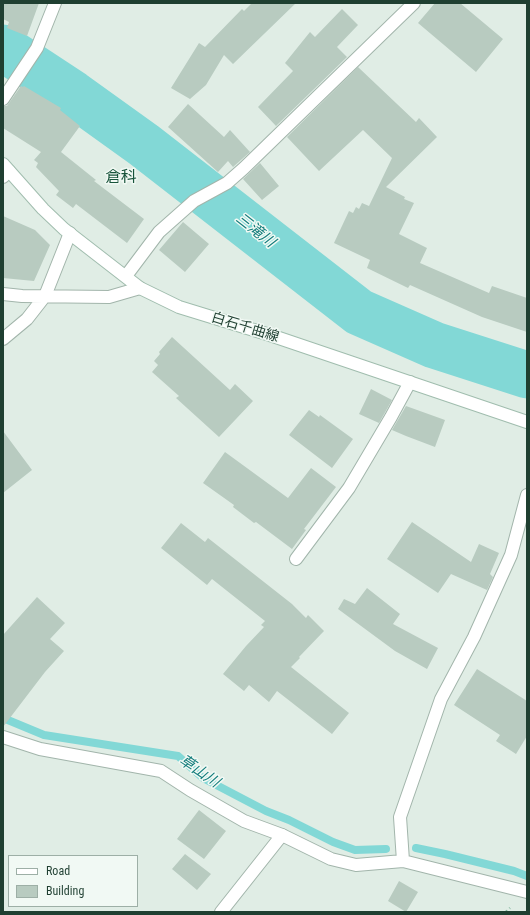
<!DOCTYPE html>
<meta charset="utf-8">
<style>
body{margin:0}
#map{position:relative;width:530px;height:915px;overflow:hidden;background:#e0ede5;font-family:"Roboto Condensed",sans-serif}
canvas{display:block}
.frame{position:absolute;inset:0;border:4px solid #1f3f31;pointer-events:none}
.legend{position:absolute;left:8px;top:855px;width:130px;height:52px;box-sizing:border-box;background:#f1f9f4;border:1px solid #9dafa6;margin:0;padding:5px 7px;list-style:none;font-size:12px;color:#1f3f31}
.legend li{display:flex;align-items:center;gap:8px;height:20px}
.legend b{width:20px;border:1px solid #9dafa6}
</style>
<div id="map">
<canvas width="530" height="915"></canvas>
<div class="frame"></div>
<ul class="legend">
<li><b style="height:5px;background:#fff"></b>Road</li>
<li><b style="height:11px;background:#b8cbc0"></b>Building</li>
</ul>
</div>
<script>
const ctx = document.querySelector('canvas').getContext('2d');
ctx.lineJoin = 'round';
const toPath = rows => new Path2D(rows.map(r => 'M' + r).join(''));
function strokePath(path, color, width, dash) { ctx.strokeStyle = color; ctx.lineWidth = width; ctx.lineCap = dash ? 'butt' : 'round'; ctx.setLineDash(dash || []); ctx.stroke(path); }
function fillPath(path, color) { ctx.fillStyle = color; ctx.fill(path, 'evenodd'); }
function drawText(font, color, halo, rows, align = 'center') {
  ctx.font = font + ' "Roboto Condensed","Noto Sans JP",sans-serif'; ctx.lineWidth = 3; ctx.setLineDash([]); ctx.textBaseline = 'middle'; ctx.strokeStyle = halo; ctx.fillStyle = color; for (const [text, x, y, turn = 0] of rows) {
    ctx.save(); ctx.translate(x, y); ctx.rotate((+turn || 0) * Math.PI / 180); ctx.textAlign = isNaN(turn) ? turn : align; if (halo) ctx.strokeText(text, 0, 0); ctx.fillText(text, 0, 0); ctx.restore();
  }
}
strokePath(toPath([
 [3,718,44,735,178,756,203,778,266,811,289,820,333,842,355,850,386,849],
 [416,848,445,854,514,871,527,876]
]), '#82d8d6', 8);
strokePath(toPath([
 [3,48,73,94,144,145,359,312,434,345,527,375]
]), '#82d8d6', 47);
fillPath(toPath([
 [3,3,39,3,27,36,7,28,9,22,3,19],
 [252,3,296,3,233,64,224,55,206,85,190,99,171,88,199,43,205,47,242,9,244,11],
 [435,3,460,3,503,39,476,72,418,23],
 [342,9,358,25,337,47,347,57,276,126,258,107,293,71,285,63,310,32,315,37],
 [358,67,416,122,419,118,437,137,386,187,405,197,404,199,414,203,399,234,427,248,420,263,489,293,492,286,527,298,527,332,482,317,410,285,408,288,367,268,370,260,334,243,349,211,353,213,356,207,359,209,362,203,369,206,392,158,363,130,319,171,287,137],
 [21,86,23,87,24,86,61,108,60,110,80,126,61,152,96,180,94,181,144,219,127,243,76,204,73,208,56,195,59,191,36,167,38,163,34,160,41,152,3,128,3,106,7,106,9,103],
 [188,104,224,137,230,130,250,152,233,167,228,161,218,172,168,127],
 [260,163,279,186,262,200,243,179],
 [3,216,35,230,50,245,34,281,3,278],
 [183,222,209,244,185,272,159,250],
 [172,337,230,390,235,384,253,401,219,437,176,398,179,396,152,372,158,365,154,361,160,354,159,352],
 [371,389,392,400,379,423,359,414],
 [406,406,445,420,435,447,406,436,392,430],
 [309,410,319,417,320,415,353,439,332,468,289,435],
 [3,431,32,470,3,493],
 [225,452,288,498,311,468,336,487,304,529,306,530,292,549,256,522,254,523,233,507,234,505,203,483],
 [412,522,471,562,479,544,499,553,490,574,493,577,487,590,451,574,438,593,387,559],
 [181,523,205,542,208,538,292,604,306,618,308,615,324,631,299,657,300,658,291,667,349,713,332,734,277,691,269,702,249,685,244,691,223,674,246,646,264,627,261,625,265,621,212,579,207,585,161,548],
 [367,588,400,614,393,624,438,648,427,669,395,651,338,609,344,599,355,604],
 [37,597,65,623,50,639,64,651,45,672,3,727,3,635],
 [477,669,527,701,527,736,516,754,496,741,500,735,454,705],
 [199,810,226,831,204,859,177,839],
 [185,854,211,874,197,890,172,869],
 [399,881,418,892,406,912,388,901]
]), '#b8cbc0');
const lane = toPath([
 [3,177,9,171],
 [45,296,70,233],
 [296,559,349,488,391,417,410,382],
 [221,912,282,835]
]);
const street = toPath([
 [3,99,37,48,55,3],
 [126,276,159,232,194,201,227,183,244,168,414,3],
 [3,294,22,296,109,297,140,288],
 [3,339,27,319,45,296],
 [3,737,40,749,161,771,190,790,244,821,282,835,331,859,356,865,403,861,527,892],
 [403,861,400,817,441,699,474,637,511,555,527,495]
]);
const secondary = toPath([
 [3,164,43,209,64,229,140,288,179,307,270,335,527,422]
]);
strokePath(lane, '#a2b5ab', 14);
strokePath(street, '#a2b5ab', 14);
strokePath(secondary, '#a0bdae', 14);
strokePath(toPath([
 [506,912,510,908]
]), '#7db499', 2.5, [2, 3]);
strokePath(lane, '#fff', 12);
strokePath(street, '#fff', 12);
strokePath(secondary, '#fff', 12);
drawText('14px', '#1f3f31', '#f1f9f4', [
 ["白石千曲線",245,328,17]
]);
drawText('italic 15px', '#127c7b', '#f1f9f4', [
 ["三滝川",255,231,38],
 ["草山川",199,772,34]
]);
drawText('16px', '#18543b', '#f1f9f4', [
 ["倉科",121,178]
]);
</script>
